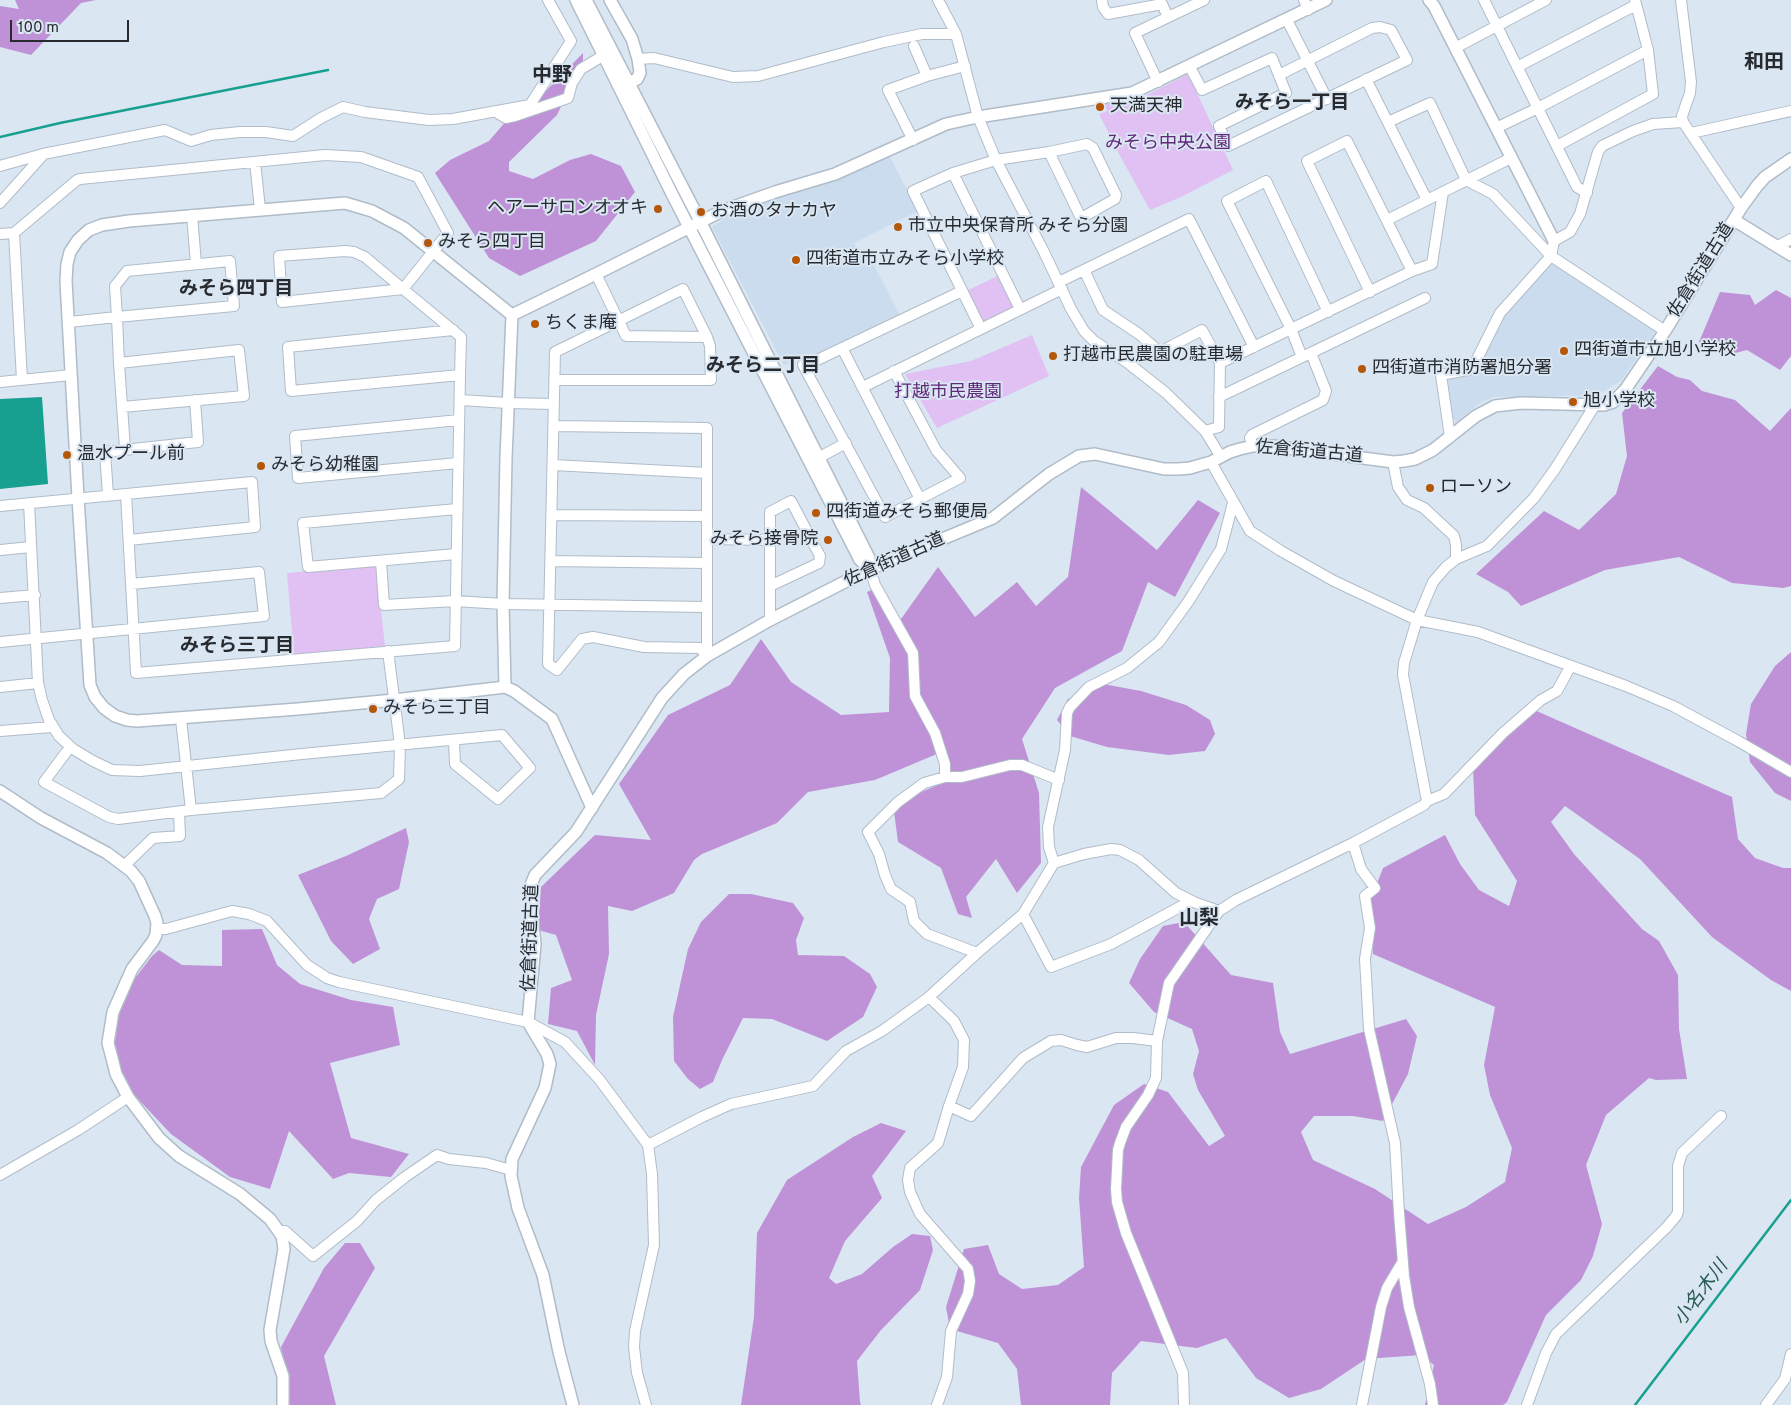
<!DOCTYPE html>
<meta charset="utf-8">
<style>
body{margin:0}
#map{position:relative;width:1791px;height:1405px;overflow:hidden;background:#dae6f2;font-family:Overpass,sans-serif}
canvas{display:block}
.scale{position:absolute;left:10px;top:20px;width:119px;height:22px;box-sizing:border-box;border:2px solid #272b30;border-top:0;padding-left:6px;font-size:15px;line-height:18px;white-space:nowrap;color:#272b30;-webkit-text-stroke:4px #dae6f2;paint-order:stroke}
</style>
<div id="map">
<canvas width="1791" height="1405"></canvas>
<div class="scale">100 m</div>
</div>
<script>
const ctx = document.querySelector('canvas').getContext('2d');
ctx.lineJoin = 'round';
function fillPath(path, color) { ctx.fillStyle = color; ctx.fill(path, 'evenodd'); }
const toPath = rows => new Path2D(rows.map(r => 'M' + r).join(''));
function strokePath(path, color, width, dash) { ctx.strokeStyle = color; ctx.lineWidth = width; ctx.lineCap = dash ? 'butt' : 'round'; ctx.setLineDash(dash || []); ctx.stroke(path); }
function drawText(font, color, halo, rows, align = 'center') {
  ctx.font = font + ' Overpass,"Noto Sans JP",sans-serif'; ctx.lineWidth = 4; ctx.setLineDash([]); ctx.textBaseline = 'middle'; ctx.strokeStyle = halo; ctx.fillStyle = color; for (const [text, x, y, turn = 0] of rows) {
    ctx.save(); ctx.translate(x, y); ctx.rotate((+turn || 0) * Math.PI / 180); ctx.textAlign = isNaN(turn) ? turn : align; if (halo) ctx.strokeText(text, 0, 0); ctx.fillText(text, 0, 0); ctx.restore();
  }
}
fillPath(toPath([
 [890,157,918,211,854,243,864,261,870,258,900,315,814,356,784,365,712,227,729,216,777,197,835,180],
 [1551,263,1656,330,1621,381,1597,395,1494,397,1478,404,1456,423,1453,417,1446,377,1476,372,1501,316]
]), '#cadcee');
fillPath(toPath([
 [1188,74,1233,170,1181,197,1150,210,1119,154,1099,114,1107,111,1105,104,1137,100],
 [1000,275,1016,307,982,323,966,291],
 [1032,335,1049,376,937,428,905,374,971,361],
 [376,566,385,646,294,656,287,573]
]), '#e1c0f4');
fillPath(toPath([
 [15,0,96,0,81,3,31,55,0,47,0,6,19,9],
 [583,53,583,60,557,115,509,162,509,171,533,179,570,160,591,154,621,166,635,192,596,241,520,276,489,258,435,173,450,160,489,141,507,120,538,99],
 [1776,290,1791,298,1791,356,1780,370,1747,350,1724,356,1699,342,1720,292,1750,295,1755,305],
 [1658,366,1677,377,1690,380,1702,391,1735,400,1770,431,1791,408,1791,586,1783,588,1732,583,1679,557,1605,570,1521,606,1508,592,1476,574,1544,511,1579,530,1616,494,1627,456,1622,413],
 [1081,487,1157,550,1198,500,1220,513,1175,597,1148,582,1122,651,1055,688,1022,739,1039,793,1041,863,1017,893,996,859,966,897,972,918,958,914,941,868,898,842,893,804,940,784,944,751,875,780,808,792,777,823,702,854,694,860,674,893,632,911,608,906,609,954,596,1015,595,1065,577,1031,548,1024,551,988,572,980,556,935,538,930,541,887,595,835,651,840,619,784,668,715,730,685,761,639,791,682,841,715,889,712,890,658,867,592,876,588,896,626,938,567,975,617,1017,582,1036,606,1068,577],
 [1791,652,1791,801,1775,793,1750,762,1746,734,1751,704,1775,666],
 [1103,684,1141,691,1186,705,1210,720,1215,734,1205,751,1169,755,1107,747,1070,736,1057,720,1068,699],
 [1532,709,1732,797,1738,839,1755,858,1783,868,1791,868,1791,991,1771,980,1712,937,1640,859,1565,806,1551,822,1574,854,1642,929,1659,941,1678,975,1679,1029,1687,1079,1656,1080,1649,1078,1606,1115,1586,1165,1602,1224,1593,1256,1581,1280,1546,1315,1507,1402,1503,1405,1425,1405,1434,1365,1421,1355,1366,1359,1321,1389,1289,1398,1256,1378,1226,1338,1197,1348,1141,1341,1112,1373,1110,1405,1021,1405,1017,1369,998,1343,950,1329,946,1307,964,1249,988,1245,999,1274,1022,1289,1058,1285,1084,1267,1079,1198,1081,1167,1114,1105,1144,1084,1168,1092,1209,1146,1225,1136,1198,1090,1193,1074,1199,1051,1192,1029,1154,1012,1129,983,1140,959,1163,926,1184,922,1231,975,1273,983,1280,1032,1290,1054,1406,1019,1417,1036,1408,1074,1383,1121,1353,1116,1314,1116,1301,1132,1313,1160,1375,1189,1428,1224,1466,1207,1505,1182,1512,1148,1490,1095,1484,1065,1495,1007,1373,954,1369,904,1383,868,1445,835,1460,864,1479,890,1509,906,1517,881,1475,815,1473,768],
 [406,828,409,842,399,889,377,899,369,919,380,949,353,964,331,941,298,875,346,856],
 [729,894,751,894,793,903,804,918,796,940,798,955,844,956,870,974,877,987,863,1017,827,1041,772,1019,743,1018,722,1060,713,1082,700,1089,688,1079,674,1061,673,1017,688,949,701,922],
 [262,929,277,965,300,984,351,1000,393,1007,400,1045,330,1063,351,1138,409,1154,391,1177,349,1173,333,1179,289,1131,270,1189,230,1177,171,1134,122,1082,114,1058,112,1032,126,990,152,956,159,950,182,965,222,966,222,930],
 [881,1123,906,1131,872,1176,882,1198,845,1241,829,1278,836,1284,862,1274,893,1247,912,1234,930,1236,933,1250,920,1290,881,1330,857,1361,860,1402,861,1405,741,1405,754,1317,757,1233,787,1180,853,1137],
 [345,1243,360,1243,375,1268,324,1356,336,1405,289,1405,289,1390,281,1347,324,1268]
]), '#bf92d7');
fillPath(toPath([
 [42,397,48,484,0,489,0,399]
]), '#179f90');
strokePath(toPath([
 [0,137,60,123,328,70],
 [1635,1405,1791,1200]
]), '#179f90', 2.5);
const minor = toPath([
 [938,0,956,34,978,117,996,160,953,173,913,191,981,329],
 [1102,0,1103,7,1108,14,1162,4,1168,17],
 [1304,0,1308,10],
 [1484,0,1577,187,1587,193],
 [1681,0,1691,82,1690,93,1682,116,1683,122,1741,208],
 [1287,20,1327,99],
 [914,46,927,76],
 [1455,48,1546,0],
 [638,59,654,58,733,77,758,76,884,42,922,34,956,34],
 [1190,67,1202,90,1272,58,1286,93,1219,126,1228,146,1407,60,1391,30,1380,27,1372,28,1279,75],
 [1517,67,1636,5],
 [1366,79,1427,200],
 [1158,82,1135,33,1204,0],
 [498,112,499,114,506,118,515,116,568,98,572,83,581,69,604,55],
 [1388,122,1430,103,1466,180,1493,194,1551,256,1665,331],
 [1496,128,1538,108,1648,50],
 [1691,133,1791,111],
 [913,140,888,90,927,76,965,66],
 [1557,146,1653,94,1648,50,1635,0],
 [1049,152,1080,216,1083,217,1115,199,1116,195,1093,148,1087,144,1049,152,996,160,1044,252,1071,309,1084,331,1094,341,1128,363,1166,393,1205,431,1221,457],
 [255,162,260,209],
 [0,166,43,154,165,130,191,141,211,135,240,132,266,132,293,136,321,118,343,107,365,112,429,120,453,119,530,105,571,41,548,0],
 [953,173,1020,309],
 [0,203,43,155],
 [192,215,196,264],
 [1387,220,1511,158],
 [14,233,22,380],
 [0,234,14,233,77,180,80,179,325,155,361,157,418,177,448,233,403,289,282,302,279,256,345,251,354,252,365,257,403,289,461,337,460,375],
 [1778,246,1791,239],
 [1084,270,1103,310,1139,334,1160,352,1202,330,1220,363,1219,427,1205,431],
 [596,274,626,336,707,337],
 [1059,282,1189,219,1254,347],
 [1370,292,1307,161,1347,141,1412,271],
 [69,322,117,317,234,306,230,261,127,271,115,286,117,317,119,363,125,449],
 [842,348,920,499],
 [1302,357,1291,329,1227,201,1266,181,1328,312],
 [119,363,239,350,244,396,122,407],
 [1220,363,1412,271,1432,264,1443,192],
 [894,371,936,450,960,478,885,517,803,365,815,361,962,291],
 [555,380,711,380,710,346,707,337,683,289,555,352,548,664,557,670,582,639,593,637,644,647,700,648,707,656],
 [0,382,71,375],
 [863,387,1062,289],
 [1219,397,1425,298],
 [460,400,508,403,554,404],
 [554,426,707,428,707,656],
 [1450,437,1441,375,1472,369,1500,313,1551,256,1554,241,1570,232,1580,214,1598,152,1602,146,1633,131,1653,124,1683,122],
 [1253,446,1250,438,1252,435,1323,400,1326,391,1311,353],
 [818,458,846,443],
 [1211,462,1250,531,1281,551,1334,581,1417,620,1478,632,1626,686,1673,706,1738,741,1791,772],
 [1393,462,1398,487,1407,500,1424,508,1454,536,1456,545,1456,559],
 [458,463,298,478,295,436,459,420],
 [553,465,707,473],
 [126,494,136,673,455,646,460,375,291,391,288,347,453,330],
 [108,495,105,452,198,442,195,400],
 [29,503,38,683,42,700,49,720,59,736,73,749,93,761,112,770,140,771,302,754,502,735,530,768,498,799,455,764,454,741],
 [0,506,252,482,255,527,129,540],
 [552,515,707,516],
 [707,539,770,540],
 [0,550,31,547],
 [456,554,308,567,303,523,457,509],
 [381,561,384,605,455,601,503,604,707,607],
 [551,561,707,563],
 [870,569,875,585,913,653,915,696,935,733,945,764,945,777],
 [770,586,819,563,820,556,791,501,770,512,770,620],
 [0,598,35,595],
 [0,642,264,616,259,572,131,584],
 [0,687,38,683],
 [181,719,191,810],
 [0,731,52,727],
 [70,747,44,782,109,817,118,819,191,810,381,793,399,779,400,745,388,651],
 [1427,801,1403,675,1404,663,1417,620,1433,582,1446,567,1456,559,1487,546,1534,498,1555,469,1595,405],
 [1353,843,1361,869,1375,888,1365,896,1370,928,1365,959,1369,1029,1395,1143,1399,1213,1404,1276,1409,1307,1430,1384,1433,1405],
 [1054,863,1049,847,1048,827,1065,750,1067,713,1070,707,1089,687,1127,668,1159,642,1188,602,1221,549,1233,503],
 [124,866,153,838,180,836,179,812],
 [1023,914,1051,967,1111,944,1191,901],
 [157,929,166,929,232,911,249,914,267,921,307,965,327,978,339,982,528,1022,565,1042,599,1079,648,1145,652,1174,654,1245,635,1331,634,1347,637,1373,646,1405],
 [977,953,927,934,914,921,910,902,891,889,885,875,879,854,868,832,898,802,924,783,945,777,962,777,1010,765,1022,765,1059,780],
 [929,997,954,1021,964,1040,963,1067,949,1106,938,1143,910,1168,908,1180,910,1192,920,1214,968,1269,970,1281,968,1294,951,1331,947,1377,937,1405],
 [949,1106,971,1116,1023,1058,1051,1041,1061,1040,1077,1045,1087,1047,1116,1038,1133,1038,1157,1041],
 [648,1145,702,1117,731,1104,813,1086,846,1051,882,1031,929,997,977,953,1023,914,1054,863,1084,854,1111,849,1120,850,1139,860,1176,893,1196,903,1219,911],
 [0,1175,78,1130,128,1097],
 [279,1231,285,1231,313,1256,357,1221,376,1200,405,1177,437,1155,449,1159,486,1163,511,1170],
 [1184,1405,1183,1373,1126,1233,1117,1202,1116,1189,1118,1150,1120,1143,1126,1127,1148,1095,1156,1078,1157,1041,1169,983,1219,911,1236,900,1353,843,1424,805,1427,801,1444,794,1503,733,1541,700,1557,691,1570,667],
 [1362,1405,1381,1307,1387,1288,1403,1261],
 [1527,1405,1546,1353,1556,1334,1666,1228,1677,1215,1678,1211,1678,1166,1682,1153,1721,1116],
 [1766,1405,1785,1379,1791,1354]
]);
const tertiary = toPath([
 [576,0,672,194,860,560,870,569],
 [586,0,700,221,869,558,870,569],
 [610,0,632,39,638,59,640,73,637,79,629,83],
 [1429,0,1434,6,1554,241],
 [1734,220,1791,255],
 [512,315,404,228,372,211,345,203,129,221,102,225,89,230,78,240,70,252,67,264,66,281,78,498,90,685,95,697,104,708,115,716,127,720,137,721,298,709,394,700,505,687,514,691,552,719,592,808],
 [512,315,596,274,722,211,775,192,835,174,946,124,978,117,1132,93,1326,0],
 [505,687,503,604,506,458,512,315],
 [0,791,41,818,107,853,131,871,139,881,155,916,157,923,156,935,153,941,132,969,113,1012,108,1043,112,1058,116,1074,128,1097,159,1138,179,1156,240,1194,270,1219,282,1236,284,1249,270,1330,271,1341,283,1376,283,1405],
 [573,1405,559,1352,543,1275,518,1208,511,1176,512,1159,545,1088,550,1064,547,1054,528,1022,535,944,530,897,531,885,535,875,576,832,662,698,684,674,707,656,770,620,870,569,993,518,1049,474,1079,456,1095,454,1164,469,1179,469,1190,468,1211,462,1230,452,1240,449,1253,446,1273,446,1393,462,1404,461,1415,459,1433,450,1476,416,1495,406,1521,403,1604,405,1613,402,1625,390,1665,331,1741,208,1757,186,1765,177,1791,159]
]);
strokePath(minor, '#b0bcc8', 12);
strokePath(tertiary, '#b0bcc8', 14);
strokePath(minor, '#fff', 10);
strokePath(tertiary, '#fff', 11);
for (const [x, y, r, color] of [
 [1100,107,5,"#b55708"],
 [658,209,5,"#b55708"],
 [701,212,5,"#b55708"],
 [898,227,5,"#b55708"],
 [428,243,5,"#b55708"],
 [796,260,5,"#b55708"],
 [535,324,5,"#b55708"],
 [1564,351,5,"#b55708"],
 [1053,356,5,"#b55708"],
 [1362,369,5,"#b55708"],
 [1573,402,5,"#b55708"],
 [67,455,5,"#b55708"],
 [261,466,5,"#b55708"],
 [1430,488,5,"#b55708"],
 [816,513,5,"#b55708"],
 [828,540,5,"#b55708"],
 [373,709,5,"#b55708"]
]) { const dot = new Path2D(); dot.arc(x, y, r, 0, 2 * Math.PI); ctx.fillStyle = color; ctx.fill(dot); strokePath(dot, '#dae6f2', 2); }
drawText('18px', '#272b30', '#dae6f2', [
 ["天満天神",1110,107],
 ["ヘアーサロンオオキ",648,209,"right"],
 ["お酒のタナカヤ",711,212],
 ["市立中央保育所 みそら分園",908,227],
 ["みそら四丁目",438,243],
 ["四街道市立みそら小学校",806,260],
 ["ちくま庵",545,324],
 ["四街道市立旭小学校",1574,351],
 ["打越市民農園の駐車場",1063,356],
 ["四街道市消防署旭分署",1372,369],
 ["旭小学校",1583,402],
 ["温水プール前",77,455],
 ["みそら幼稚園",271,466],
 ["ローソン",1440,488],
 ["四街道みそら郵便局",826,513],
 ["みそら接骨院",818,540,"right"],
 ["みそら三丁目",383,709]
], 'left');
drawText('18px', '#60297a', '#dae6f2', [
 ["みそら中央公園",1168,144],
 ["打越市民農園",948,393]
]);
drawText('18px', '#272b30', '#dae6f2', [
 ["佐倉街道古道",1702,271,-58],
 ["佐倉街道古道",1309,453,5],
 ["佐倉街道古道",895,561,-24],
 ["佐倉街道古道",532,938,-88]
]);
drawText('bold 19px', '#272b30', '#dae6f2', [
 ["みそら一丁目",1292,104],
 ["みそら四丁目",236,290],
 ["みそら二丁目",763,367],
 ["みそら三丁目",237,647]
]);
drawText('italic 19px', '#295b53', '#dae6f2', [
 ["小名木川",1702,1294,-53]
]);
drawText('bold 20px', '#272b30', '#dae6f2', [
 ["和田",1764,64],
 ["中野",552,77],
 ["山梨",1199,920]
]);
</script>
